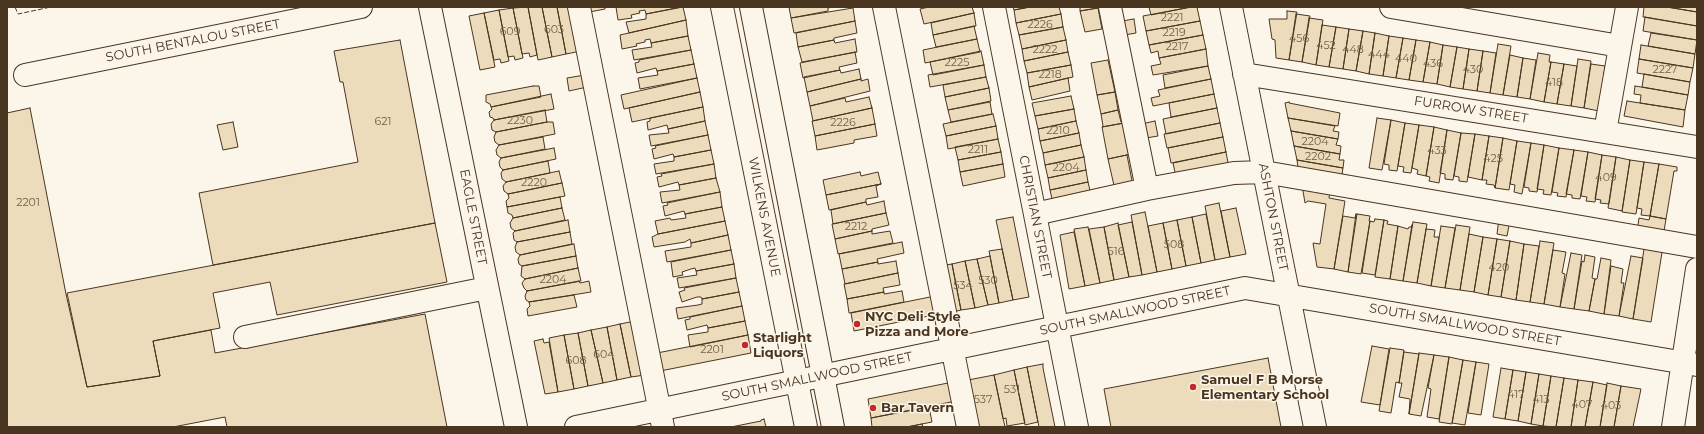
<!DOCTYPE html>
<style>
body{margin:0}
#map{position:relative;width:1704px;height:434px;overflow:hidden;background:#fbf6e9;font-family:Montserrat,sans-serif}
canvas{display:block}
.frame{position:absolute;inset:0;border:8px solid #4a3520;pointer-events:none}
</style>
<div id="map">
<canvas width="1704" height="434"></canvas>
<div class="frame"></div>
</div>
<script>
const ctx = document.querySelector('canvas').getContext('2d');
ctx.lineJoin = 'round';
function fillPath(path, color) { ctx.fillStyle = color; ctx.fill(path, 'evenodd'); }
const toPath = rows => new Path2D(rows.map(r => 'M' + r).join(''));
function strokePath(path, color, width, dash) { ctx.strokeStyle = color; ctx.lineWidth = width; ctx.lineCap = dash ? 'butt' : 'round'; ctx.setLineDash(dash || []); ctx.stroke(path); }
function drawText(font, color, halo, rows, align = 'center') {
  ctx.font = font + ' Montserrat,sans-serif'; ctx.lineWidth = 3; ctx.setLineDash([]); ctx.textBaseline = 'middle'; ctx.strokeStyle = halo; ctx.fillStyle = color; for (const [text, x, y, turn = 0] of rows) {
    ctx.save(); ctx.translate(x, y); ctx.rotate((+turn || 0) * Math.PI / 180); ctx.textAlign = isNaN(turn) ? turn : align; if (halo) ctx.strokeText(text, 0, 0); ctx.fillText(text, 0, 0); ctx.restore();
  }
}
const building = toPath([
 [528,7,537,55,530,57,529,53,522,54,513,8,528,7],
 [528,7,542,7,552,57,538,60,528,7],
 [542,7,557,7,566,54,552,57,542,7],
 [557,7,572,7,581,51,566,54,557,7],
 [583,7,605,7,605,9,584,13,583,7],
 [616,7,681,7,646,14,645,10,639,11,640,13,631,15,632,18,618,20,616,7],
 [683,7,686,20,629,33,626,22,646,19,646,14,683,7],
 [789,7,833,7,828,8,828,11,791,18,789,7],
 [929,7,972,7,974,13,924,24,920,9,929,7],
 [1013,7,1030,7,1014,10,1013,7],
 [1030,7,1059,7,1061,14,1016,23,1014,10,1030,7],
 [1080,7,1098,7,1098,8,1080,11,1080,7],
 [1149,7,1191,7,1151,15,1149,7],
 [1191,7,1197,7,1200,21,1146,31,1143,16,1191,7],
 [1644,7,1667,7,1697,12,1697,26,1643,17,1644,7],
 [1667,7,1697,7,1697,12,1667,7],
 [513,8,523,58,515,60,514,56,508,57,499,10,513,8],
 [853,8,855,21,794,33,791,18,853,8],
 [1098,8,1102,29,1085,32,1080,11,1098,8],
 [499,10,509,61,501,63,500,59,494,60,484,13,499,10],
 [1287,11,1297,12,1289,60,1276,58,1275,40,1272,39,1269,19,1287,19,1287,11],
 [484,13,495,67,480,70,469,16,484,13],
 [974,13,976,26,933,35,931,23,974,13],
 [1061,14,1063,27,1019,35,1016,23,1061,14],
 [1296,14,1310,16,1302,62,1289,60,1296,14],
 [1645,17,1697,26,1697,40,1643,31,1645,17],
 [1309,18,1323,20,1316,65,1302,62,1309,18],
 [1134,19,1136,33,1119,36,1116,22,1134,19],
 [686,20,688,36,651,43,650,39,645,40,645,42,636,44,637,46,622,49,620,35,686,20],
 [855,21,857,33,834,38,834,40,798,47,796,33,855,21],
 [1200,21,1203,35,1149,45,1146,31,1200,21],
 [1322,25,1336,27,1329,67,1316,65,1322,25],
 [974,26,977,39,936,47,933,35,974,26],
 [1063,27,1066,40,1022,49,1019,35,1063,27],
 [1336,27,1349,29,1343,69,1329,67,1336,27],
 [1349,29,1363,31,1356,71,1343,69,1349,29],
 [1363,31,1375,33,1369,74,1356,71,1363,31],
 [1375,33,1389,36,1383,76,1369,74,1375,33],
 [1651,33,1697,40,1695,54,1648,46,1651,33],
 [1203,35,1206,49,1159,58,1158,51,1151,53,1149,45,1203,35],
 [688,36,691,50,634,60,632,50,652,47,651,43,688,36],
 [1389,36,1403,38,1396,78,1383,76,1389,36],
 [1403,38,1416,40,1409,80,1396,78,1403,38],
 [855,39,857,52,802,62,798,47,834,40,835,43,855,39],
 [977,39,980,52,925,63,923,50,977,39],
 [400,40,435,223,213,265,199,193,358,162,343,82,340,82,334,51,400,40],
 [1066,40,1068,52,1024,61,1022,49,1066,40],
 [1416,40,1430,42,1423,82,1409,80,1416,40],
 [1430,42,1443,45,1437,84,1423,82,1430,42],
 [1498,44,1511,46,1503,95,1490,93,1498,44],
 [1443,45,1457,47,1450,87,1437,84,1443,45],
 [1641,45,1695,54,1693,68,1639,59,1641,45],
 [1457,47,1469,49,1463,89,1450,87,1457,47],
 [1206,49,1208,66,1153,75,1151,66,1161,64,1159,58,1206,49],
 [1469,49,1483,51,1477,91,1463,89,1469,49],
 [691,50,694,64,657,71,656,68,637,73,635,63,639,62,639,60,691,50],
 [981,51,984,65,933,75,930,62,981,51],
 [1483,51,1496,53,1490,93,1477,91,1483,51],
 [855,52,857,63,839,67,840,70,803,78,800,63,855,52],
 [1068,52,1071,65,1027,73,1024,61,1068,52],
 [1538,53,1550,55,1549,62,1551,62,1544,102,1530,99,1538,53],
 [1510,55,1523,58,1517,97,1503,95,1510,55],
 [1523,58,1536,60,1530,99,1517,97,1523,58],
 [1578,59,1591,61,1584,108,1571,106,1578,59],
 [1639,59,1693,68,1690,82,1637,73,1639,59],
 [1108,60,1115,92,1097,95,1091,63,1108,60],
 [1551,62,1564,64,1557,104,1544,102,1551,62],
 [694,64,697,78,640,89,638,78,658,75,657,71,694,64],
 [1564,64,1577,66,1571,106,1557,104,1564,64],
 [1591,64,1605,66,1599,111,1584,108,1591,64],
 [984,65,986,77,930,87,928,75,984,65],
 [1071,65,1073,77,1029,87,1027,73,1071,65],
 [1208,66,1211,79,1165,88,1163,75,1208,66],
 [859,69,861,79,807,92,804,77,840,70,841,73,859,69],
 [1644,74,1690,82,1688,95,1642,87,1644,74],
 [585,75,587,87,569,91,567,78,585,75],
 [986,77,989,88,945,97,943,85,986,77],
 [697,78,700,92,624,109,621,95,697,78],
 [1068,78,1070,91,1032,100,1029,87,1068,78],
 [861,79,861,81,868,79,870,91,810,106,807,92,861,79],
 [1211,79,1214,94,1153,106,1151,98,1160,96,1158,90,1211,79],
 [533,86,539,86,541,97,491,107,490,104,486,102,486,95,533,86],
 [1635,86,1688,95,1685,110,1640,103,1641,95,1634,94,1635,86],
 [989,88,991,101,948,110,945,97,989,88],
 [700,92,703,107,632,122,629,108,700,92],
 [1115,92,1118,110,1101,114,1097,95,1115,92],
 [551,94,554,109,494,120,493,118,490,117,489,112,492,109,491,107,551,94],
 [1214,94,1217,108,1171,117,1169,103,1214,94],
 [1071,96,1074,109,1035,116,1032,103,1071,96],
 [869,97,872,108,813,121,810,106,845,98,846,102,869,97],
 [1627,101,1685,110,1683,127,1624,116,1627,101],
 [990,102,992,114,951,122,948,110,990,102],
 [1289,102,1289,103,1340,113,1338,126,1288,118,1285,103,1289,102],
 [703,107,705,121,668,129,667,125,648,130,647,122,650,121,650,118,703,107],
 [30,108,66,294,87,387,160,376,153,341,211,330,215,353,425,314,447,427,227,427,225,417,173,427,7,427,7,113,30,108],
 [872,108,875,124,815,136,812,121,872,108],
 [1217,108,1220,123,1166,134,1163,119,1217,108],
 [1074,109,1076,121,1038,129,1035,116,1074,109],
 [545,110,547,122,496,132,492,130,491,124,494,120,545,110],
 [1118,110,1121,122,1124,122,1124,123,1102,127,1103,126,1101,114,1118,110],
 [993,114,996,126,946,136,943,124,993,114],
 [1288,118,1335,126,1333,131,1339,132,1338,139,1291,131,1288,118],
 [1377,118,1391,120,1382,170,1369,168,1377,118],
 [1391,120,1405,123,1397,171,1389,170,1389,165,1384,164,1391,120],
 [705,121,708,135,651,146,649,135,669,133,668,129,705,121],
 [1076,121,1079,133,1040,141,1038,129,1076,121],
 [1155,121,1158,136,1140,139,1137,125,1155,121],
 [233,122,238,147,223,150,217,125,233,122],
 [547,122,553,122,555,134,499,145,495,142,494,137,496,132,547,122],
 [1124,123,1131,154,1108,159,1102,127,1124,123],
 [1220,123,1223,137,1167,148,1164,134,1220,123],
 [1405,123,1419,125,1411,173,1403,172,1404,167,1398,166,1405,123],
 [875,124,877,136,854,140,854,143,817,150,815,136,875,124],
 [1419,125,1434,127,1426,176,1417,174,1418,170,1412,168,1419,125],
 [996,126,998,139,948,149,946,136,996,126],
 [1434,127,1447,130,1439,183,1429,181,1430,177,1426,176,1434,127],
 [1447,130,1461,133,1453,180,1445,179,1445,174,1440,173,1447,130],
 [1291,131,1338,139,1336,145,1341,146,1340,154,1294,146,1291,131],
 [1079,133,1081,145,1043,153,1040,141,1079,133],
 [1461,133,1475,134,1467,182,1459,181,1459,177,1454,176,1461,133],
 [1475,134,1489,136,1482,180,1468,177,1475,134],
 [708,135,711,150,674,157,673,154,654,159,652,149,656,148,655,146,708,135],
 [1489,136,1503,138,1495,188,1494,185,1486,184,1487,180,1482,180,1489,136],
 [543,137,545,149,501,158,497,155,496,150,499,145,543,137],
 [1223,137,1226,152,1171,163,1168,148,1223,137],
 [1503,138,1517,141,1509,190,1495,188,1503,138],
 [998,139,1001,152,958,160,955,147,998,139],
 [1517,141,1531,143,1522,194,1514,192,1515,185,1510,184,1517,141],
 [1531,143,1544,145,1537,192,1529,191,1529,188,1524,187,1531,143],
 [1081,145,1084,157,1045,165,1043,153,1081,145],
 [1544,145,1559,148,1551,195,1543,194,1544,190,1537,189,1544,145],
 [1294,146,1340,154,1339,160,1344,160,1343,168,1297,160,1294,146],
 [554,148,556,159,503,170,500,167,499,162,501,158,554,148],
 [1559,148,1574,150,1566,197,1557,196,1558,193,1552,192,1559,148],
 [711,150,714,164,656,174,654,164,674,161,674,157,711,150],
 [1574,150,1588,152,1580,199,1572,198,1572,195,1566,194,1574,150],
 [1001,152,1003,164,960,172,958,160,1001,152],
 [1226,152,1229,168,1176,177,1173,163,1226,152],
 [1588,152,1602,155,1595,202,1586,201,1587,197,1581,196,1588,152],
 [1127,155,1133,186,1115,190,1108,159,1127,155],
 [1602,155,1616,157,1609,204,1600,203,1601,200,1595,199,1602,155],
 [1084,157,1086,170,1048,178,1045,165,1084,157],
 [1616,157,1630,160,1622,211,1608,208,1616,157],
 [1297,160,1343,168,1342,174,1347,175,1346,183,1299,175,1297,160],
 [1630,160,1644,162,1636,214,1622,212,1630,160],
 [548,161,550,173,506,182,502,179,501,173,503,170,548,161],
 [1644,162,1659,164,1650,216,1641,215,1642,209,1637,208,1644,162],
 [714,164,716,178,679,185,678,182,659,187,657,177,662,176,661,174,714,164],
 [1003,164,1005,177,963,186,960,172,1003,164],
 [1659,164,1677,167,1677,171,1674,171,1666,219,1650,216,1659,164],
 [1086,170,1088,182,1050,190,1048,178,1086,170],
 [559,171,562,183,508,194,504,191,503,186,506,182,559,171],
 [860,172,861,176,878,172,881,184,826,195,823,180,860,172],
 [716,178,720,192,662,203,660,192,680,190,679,185,716,178],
 [1088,182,1091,195,1053,203,1050,190,1088,182],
 [562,183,565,196,507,207,506,201,509,198,508,194,562,183],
 [881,184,876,186,878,197,866,199,866,202,829,210,826,195,881,184],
 [1302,185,1330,190,1329,198,1345,201,1334,269,1317,267,1313,243,1320,244,1326,204,1308,201,1305,203,1302,185],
 [720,192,722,207,685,214,684,211,665,216,663,206,668,205,667,203,720,192],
 [560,197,562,208,513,218,512,215,508,213,507,207,560,197],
 [884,201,886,213,833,224,831,210,866,202,867,205,884,201],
 [1219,203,1230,257,1215,260,1205,206,1219,203],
 [722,207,725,221,658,234,655,221,670,218,671,220,686,218,685,214,722,207],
 [562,208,565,220,515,231,511,228,510,223,513,218,562,208],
 [1236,208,1246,254,1230,257,1221,211,1236,208],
 [1145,212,1157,272,1142,275,1131,215,1145,212],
 [886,213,889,225,872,229,872,231,835,239,832,224,886,213],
 [1206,214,1215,260,1201,263,1192,217,1206,214],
 [1356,214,1348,272,1334,269,1343,216,1355,218,1356,214],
 [1357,214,1370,216,1369,221,1370,221,1361,274,1348,272,1357,214],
 [1650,216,1666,219,1663,237,1637,232,1639,218,1649,220,1650,216],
 [1013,217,1029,297,1013,300,996,220,1013,217],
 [1192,217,1201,263,1186,266,1177,220,1192,217],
 [1499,218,1510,220,1507,236,1497,234,1499,218],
 [1375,219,1384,220,1375,275,1362,273,1370,221,1374,222,1375,219],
 [568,220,570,232,517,242,514,240,513,233,515,231,568,220],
 [1177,220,1186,266,1172,269,1163,223,1177,220],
 [1384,220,1388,221,1387,224,1398,226,1390,279,1375,277,1384,220],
 [725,221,728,235,691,243,690,239,685,242,654,247,652,237,658,234,725,221],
 [1132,222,1142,275,1129,277,1118,225,1132,222],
 [1413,222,1427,224,1417,283,1403,281,1413,222],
 [435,223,447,282,277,315,270,282,213,293,220,328,153,341,160,376,87,387,67,293,435,223],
 [1118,223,1129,277,1114,280,1104,227,1118,223],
 [1163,223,1172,269,1157,272,1148,226,1163,223],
 [1412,225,1403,281,1390,279,1398,226,1408,229,1409,227,1412,227,1412,225],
 [1456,225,1470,227,1460,290,1445,288,1456,225],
 [1441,226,1455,228,1445,288,1431,286,1441,226],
 [1088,227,1100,283,1085,286,1074,229,1088,227],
 [1104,227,1114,280,1100,283,1089,229,1104,227],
 [1426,229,1435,230,1434,237,1439,237,1431,286,1417,283,1426,229],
 [872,231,872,234,890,231,893,243,838,254,835,239,872,231],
 [570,232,572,244,520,255,516,252,515,247,517,242,570,232],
 [1074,232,1085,286,1069,289,1060,235,1074,232],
 [1469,234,1483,237,1474,292,1460,290,1469,234],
 [728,235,731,250,667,262,665,251,691,247,691,243,728,235],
 [1483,237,1497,239,1488,295,1474,292,1483,237],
 [1497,239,1510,241,1501,297,1488,295,1497,239],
 [1510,241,1524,244,1516,300,1501,297,1510,241],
 [1540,241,1554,243,1544,304,1530,302,1540,241],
 [902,242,904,253,877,259,878,262,842,269,839,254,902,242],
 [1645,243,1663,246,1651,322,1633,319,1645,243],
 [574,244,576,256,522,266,519,264,518,259,520,255,574,244],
 [1524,244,1539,246,1530,302,1516,300,1524,244],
 [1002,249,1013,300,999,303,989,251,1002,249],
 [731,250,734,264,696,271,695,268,691,269,682,272,683,275,673,277,671,262,731,250],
 [1553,250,1566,252,1562,273,1565,274,1560,307,1544,304,1553,250],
 [1571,253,1582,255,1574,309,1560,307,1571,253],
 [1585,255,1595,257,1592,278,1595,279,1589,311,1574,309,1582,261,1584,262,1585,255],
 [576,256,578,268,525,279,521,276,522,266,576,256],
 [990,256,999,303,988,305,977,259,990,256],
 [1631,256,1643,258,1633,319,1619,316,1631,256],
 [1601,258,1611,260,1604,314,1589,311,1595,279,1597,279,1601,258],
 [977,259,988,305,975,308,965,261,977,259],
 [896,261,898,273,845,284,842,269,878,262,878,264,896,261],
 [965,261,975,308,961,310,952,264,965,261],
 [734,264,736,278,679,288,677,278,697,275,696,271,734,264],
 [952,264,961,310,949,313,940,266,952,264],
 [1611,266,1623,269,1621,283,1624,283,1619,316,1604,314,1611,266],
 [578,268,581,281,527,291,524,288,522,283,525,279,578,268],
 [898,273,900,285,883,288,884,292,847,299,844,284,898,273],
 [736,278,739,292,702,299,701,297,697,297,682,302,679,292,685,290,684,288,736,278],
 [579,281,580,283,589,281,591,292,529,302,526,300,525,296,527,291,579,281],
 [902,291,904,302,849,313,847,299,884,292,884,294,902,291],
 [739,292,742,306,678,319,676,308,698,305,702,304,702,299,739,292],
 [574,295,577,307,528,316,527,309,530,306,529,302,574,295],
 [935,296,939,314,854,331,851,313,935,296],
 [742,306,745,321,708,328,707,325,687,330,685,320,690,319,690,317,742,306],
 [635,321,645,375,631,377,620,324,635,321],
 [745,321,748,335,690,347,688,335,708,332,708,328,745,321],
 [620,324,631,377,617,380,607,327,620,324],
 [607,327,617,380,603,383,591,330,607,327],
 [591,330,603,383,588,386,578,333,591,330],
 [578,333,588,386,574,389,564,335,578,333],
 [564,335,574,389,558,392,549,338,564,335],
 [748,335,751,353,655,372,652,354,748,335],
 [543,339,544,343,549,342,558,392,545,394,534,341,543,339],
 [1372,346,1389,349,1380,405,1361,402,1372,346],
 [1390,348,1404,350,1399,383,1396,382,1391,413,1379,411,1390,348],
 [1404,352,1419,354,1409,414,1410,399,1399,397,1402,383,1399,383,1404,352],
 [1419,353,1434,355,1421,416,1409,414,1419,353],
 [1434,355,1449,357,1439,419,1427,417,1431,389,1428,388,1434,355],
 [1449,357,1463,360,1452,424,1439,422,1449,357],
 [1268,358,1281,427,1111,427,1104,389,1268,358],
 [1463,360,1476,362,1465,425,1452,423,1463,360],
 [1476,362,1489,364,1481,415,1468,413,1476,362],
 [1043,364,1043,368,1055,427,1039,427,1027,367,1043,364],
 [1027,367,1038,422,1025,425,1014,370,1027,367],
 [1501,368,1513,370,1505,419,1493,417,1501,368],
 [1014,370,1025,423,1007,426,1006,418,1003,419,994,375,1014,370],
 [1513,370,1526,372,1518,421,1505,419,1513,370],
 [1526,372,1539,374,1531,424,1518,421,1526,372],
 [1539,374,1551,376,1543,426,1531,424,1539,374],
 [994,375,1005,427,972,427,963,381,994,375],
 [1551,376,1564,378,1556,427,1543,426,1551,376],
 [1564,378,1578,380,1571,427,1556,427,1564,378],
 [1578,380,1593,382,1585,427,1571,427,1578,380],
 [953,382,956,401,871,418,868,399,953,382],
 [1593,382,1607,385,1600,427,1585,427,1593,382],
 [1607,383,1621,386,1614,427,1600,427,1607,383],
 [1621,386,1641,389,1633,427,1614,427,1621,386],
 [929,407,932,422,907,427,872,427,871,418,929,407],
 [764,419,766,427,731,427,761,421,761,420,764,419],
 [922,424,923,427,907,427,922,424]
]);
fillPath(building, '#ecdcbc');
strokePath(building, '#4a3520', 1);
const minor = toPath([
 [430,7,516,427],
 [579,7,663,427],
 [884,7,968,427],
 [994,7,1077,427],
 [1110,7,1147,189],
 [1231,7,1315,427],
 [1391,7,1620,46],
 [1244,74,1697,147],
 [25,75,361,7],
 [1605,132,1627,7],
 [1035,214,1147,189,1234,173,1264,172,1697,247],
 [245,337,487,288],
 [576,427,1245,288,1697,365],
 [1673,427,1697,269]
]);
const major = toPath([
 [722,7,806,427],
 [751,7,833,427]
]);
strokePath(minor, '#4a3520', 24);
strokePath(major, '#4a3520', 24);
strokePath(minor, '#fbf6e9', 22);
strokePath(major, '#fbf6e9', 22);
strokePath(toPath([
 [15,7,18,14,51,7]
]), '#4a3520', 1, [5, 2]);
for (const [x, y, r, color] of [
 [857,324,4,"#c62828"],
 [745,345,4,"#c62828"],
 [1193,387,4,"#c62828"],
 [873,408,4,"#c62828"]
]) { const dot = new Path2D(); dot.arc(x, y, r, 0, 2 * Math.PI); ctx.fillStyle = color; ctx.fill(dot); strokePath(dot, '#fbf6e9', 1.5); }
drawText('11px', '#725f47', null, [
 ["2221",1172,18],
 ["2226",1040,25],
 ["603",554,30],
 ["609",510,32],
 ["2219",1174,33],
 ["456",1299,39],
 ["452",1326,46],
 ["2217",1177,47],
 ["2222",1045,50],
 ["448",1353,50],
 ["444",1379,55],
 ["440",1406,59],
 ["2225",957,63],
 ["436",1433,64],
 ["430",1473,70],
 ["2227",1665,70],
 ["2218",1050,75],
 ["418",1554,83],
 ["2230",520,121],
 ["621",383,122],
 ["2226",843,123],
 ["2210",1058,131],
 ["2204",1315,142],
 ["2211",978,150],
 ["433",1437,151],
 ["2202",1318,157],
 ["425",1493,159],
 ["2204",1066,168],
 ["409",1606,178],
 ["2220",534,183],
 ["2201",28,203],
 ["2212",856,227],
 ["508",1174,245],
 ["516",1116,252],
 ["420",1499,268],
 ["2204",553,280],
 ["530",988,281],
 ["534",963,286],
 ["2201",712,350],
 ["604",604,355],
 ["608",576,361],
 ["531",1012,390],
 ["417",1516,395],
 ["537",983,400],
 ["413",1541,400],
 ["407",1582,405],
 ["403",1611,406]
]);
drawText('13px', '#4a3520', '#fbf6e9', [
 ["SOUTH BENTALOU STREET",193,41,-11],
 ["FURROW STREET",1471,110,9],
 ["EAGLE STREET",473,217,79],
 ["WILKENS AVENUE",764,217,79],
 ["CHRISTIAN STREET",1035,217,79],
 ["ASHTON STREET",1273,217,79],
 ["SOUTH SMALLWOOD STREET",1135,311,-12],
 ["SOUTH SMALLWOOD STREET",1465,325,10],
 ["SOUTH SMALLWOOD STREET",817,377,-12]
]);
drawText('bold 13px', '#4a3520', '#fbf6e9', [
 ["NYC Deli Style",865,317],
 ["Pizza and More",865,332],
 ["Starlight",753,338],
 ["Liquors",753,353],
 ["Samuel F B Morse",1201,380],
 ["Elementary School",1201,395],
 ["Bar Tavern",881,408]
], 'left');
</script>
